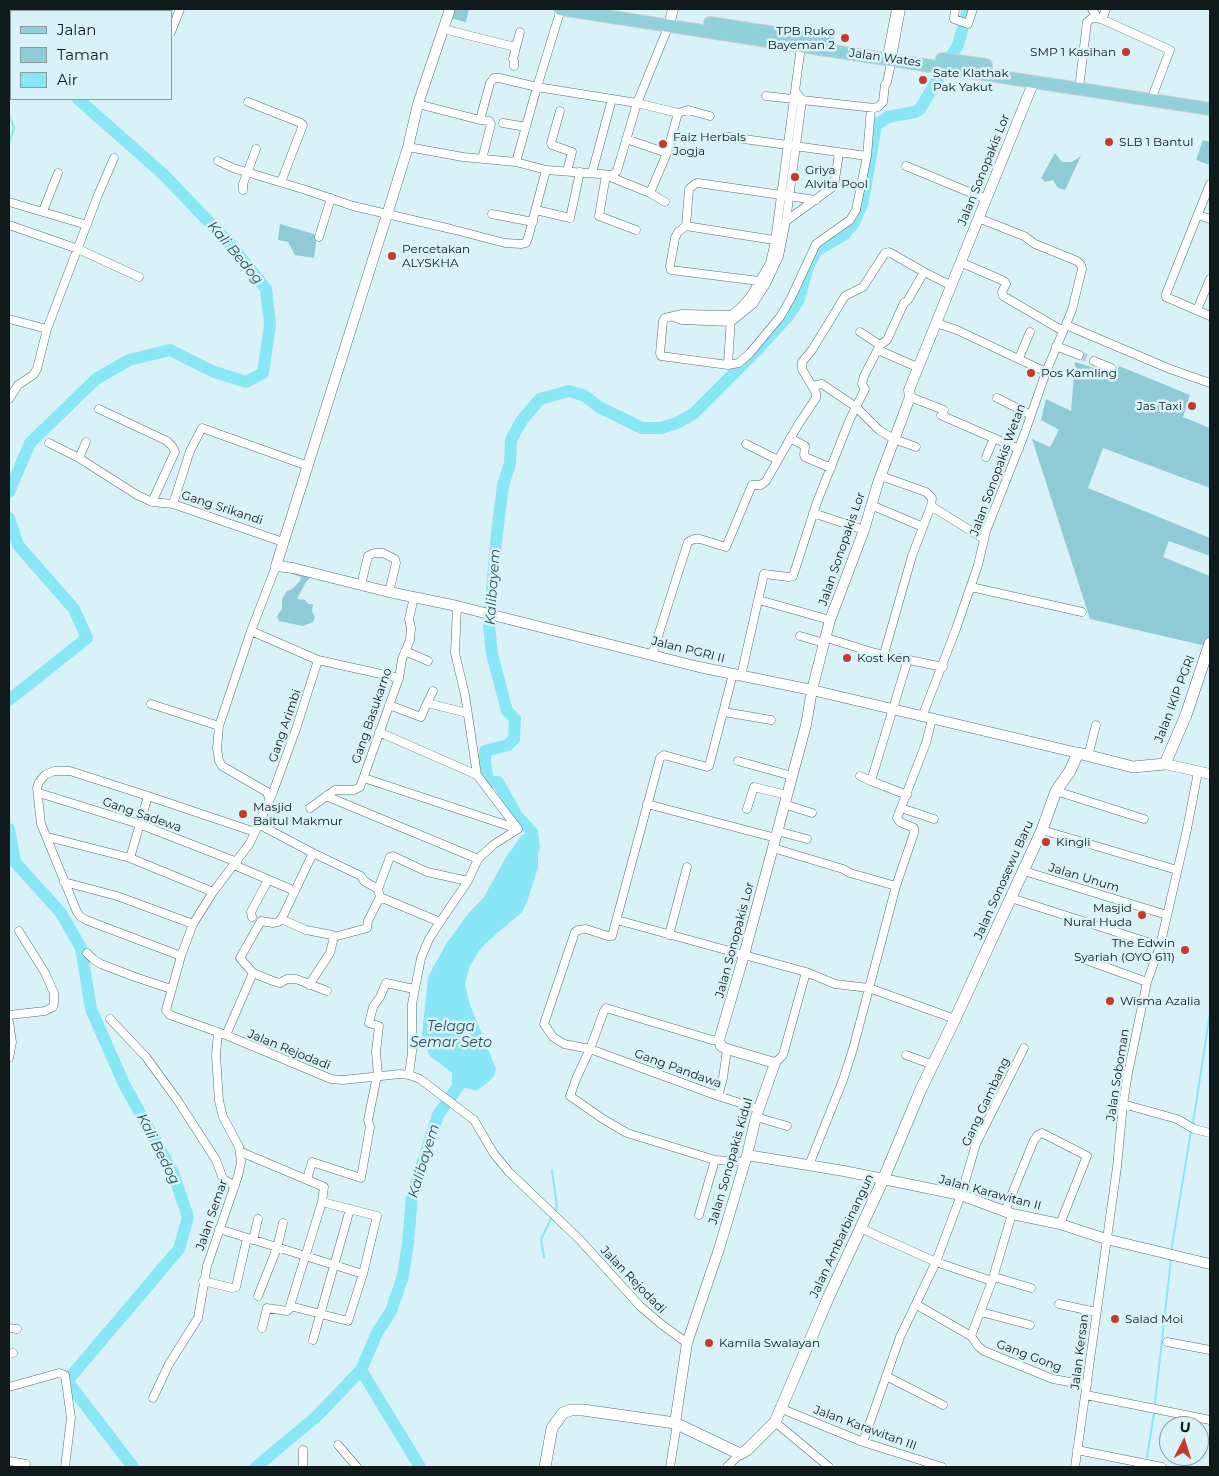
<!DOCTYPE html>
<style>
body{margin:0}
#map{position:relative;width:1219px;height:1476px;overflow:hidden;background:#d9f2f7;font-family:Montserrat,sans-serif}
canvas{display:block}
.frame{position:absolute;inset:0;border:10px solid #10191b;pointer-events:none}
.legend{position:absolute;left:10px;top:10px;width:162px;height:90px;box-sizing:border-box;background:#d9f2f7;border:1px solid #899b9f;margin:0;padding:6px 9px;list-style:none;font-size:15px;color:#10191b}
.legend li{display:flex;align-items:center;gap:10px;height:25px}
.legend b{width:25px;border:1px solid #899b9f}
.north{position:absolute;left:1159px;top:1416px;width:50px;height:50px;box-sizing:border-box;background:#d9f2f7;border:1px solid #899b9f;border-radius:50%;rotate:5deg;font-size:14px;font-weight:700;line-height:20px;text-align:center;color:#10191b}
.north::after{content:'';display:block;margin:auto;width:18px;height:22px;background:#c73a2a;clip-path:polygon(50% 0,100% 100%,50% 72%,0 100%)}
</style>
<div id="map">
<canvas width="1219" height="1476"></canvas>
<div class="frame"></div>
<ul class="legend">
<li><b style="height:6px;background:#90d0da"></b>Jalan</li>
<li><b style="height:14px;background:#8fcbd6"></b>Taman</li>
<li><b style="height:14px;background:#89e6f6"></b>Air</li>
</ul>
<div class="north">U</div>
</div>
<script>
const ctx = document.querySelector('canvas').getContext('2d');
ctx.lineJoin = 'round';
function fillPath(path, color) { ctx.fillStyle = color; ctx.fill(path, 'evenodd'); }
const toPath = rows => new Path2D(rows.map(r => 'M' + r).join(''));
function strokePath(path, color, width, dash) { ctx.strokeStyle = color; ctx.lineWidth = width; ctx.lineCap = dash ? 'butt' : 'round'; ctx.setLineDash(dash || []); ctx.stroke(path); }
function drawText(font, color, halo, rows, align = 'center') {
  ctx.font = font + ' Montserrat,sans-serif'; ctx.lineWidth = 5; ctx.setLineDash([]); ctx.textBaseline = 'middle'; ctx.strokeStyle = halo; ctx.fillStyle = color; for (const [text, x, y, turn = 0] of rows) {
    ctx.save(); ctx.translate(x, y); ctx.rotate((+turn || 0) * Math.PI / 180); ctx.textAlign = isNaN(turn) ? turn : align; if (halo) ctx.strokeText(text, 0, 0); ctx.fillText(text, 0, 0); ctx.restore();
  }
}
fillPath(toPath([
 [453,9,469,9,466,22,449,18],
 [1203,140,1210,142,1210,165,1196,160],
 [1055,153,1062,162,1072,162,1081,156,1065,190,1058,188,1053,180,1045,182,1041,178],
 [280,224,317,235,314,258,295,255,288,242,278,240],
 [1075,362,1115,375,1119,366,1190,395,1183,417,1210,428,1210,488,1103,448,1088,488,1210,538,1210,556,1169,541,1163,557,1210,576,1210,635,1206,646,1090,619,1032,439,1050,447,1059,430,1041,420,1046,399,1071,411],
 [291,562,307,569,313,575,306,582,297,599,305,600,308,604,313,604,312,611,315,617,313,622,303,626,279,621,277,616,282,609,282,599,287,591,292,589,300,581,301,577,292,574,290,571]
]), '#8fcbd6');
fillPath(toPath([
 [538,830,538,868,527,902,522,912,486,943,479,951,470,966,465,984,469,1002,494,1064,496,1068,494,1076,488,1082,476,1091,466,1088,459,1089,452,1084,452,1073,430,1056,423,1044,422,1035,428,977,446,944,468,914,484,897,506,857,522,835]
]), '#89e6f6');
strokePath(toPath([
 [9,115,14,128,9,144],
 [1193,1123,1210,1013],
 [552,1170,557,1207,554,1213],
 [1171,1252,1191,1131],
 [544,1257,541,1239,552,1217],
 [1155,1403,1171,1259],
 [1147,1457,1154,1413]
]), '#89e6f6', 2);
strokePath(toPath([
 [9,30,11,32],
 [9,492,30,443,96,379,129,360,170,350,212,371,246,382,263,373,270,325,266,289,230,244,164,175,78,99],
 [9,518,18,545,74,609,87,638,9,700],
 [9,829,15,862,61,913,81,948,91,1009,124,1084,173,1173,188,1217,179,1249,67,1381,133,1467],
 [534,848,532,832,517,816,498,782,490,782,487,776,485,763,485,751,508,745,514,739,515,719,507,711,492,654,489,625,497,533,503,485,510,464,511,440,522,420,540,399,569,391,585,396,599,407,642,428,661,428,677,423,693,414,759,348,789,315,799,299,808,267,816,251,845,234,854,223,863,202,876,125,888,117,915,112,920,109,958,45,968,9],
 [361,1370,377,1333,391,1311,403,1276,408,1243,412,1196,438,1115,467,1074],
 [256,1467,317,1416,361,1370,420,1467]
]), '#89e6f6', 12);
strokePath(toPath([
 [1079,355,1094,361]
]), '#bbd1d6', 8, [8, 4]);
const minor = toPath([
 [955,9,954,19,968,24,973,9],
 [1092,9,1097,17,1170,50,1154,92],
 [30,11,31,9],
 [92,11,92,9],
 [443,29,515,47],
 [171,32,180,9],
 [801,46,775,241,770,263,750,297,740,308,731,315,682,314,665,318,663,321,660,353,661,356,728,365,739,363,750,353,780,317,791,298,816,244,850,220,856,210,867,156],
 [888,51,896,9],
 [893,52,901,9],
 [514,66,514,61,513,59,520,32],
 [1080,80,1087,22,1092,18,1102,19,1106,9],
 [766,96,874,108,878,107,883,102,885,85,887,82,892,59],
 [248,102,301,123,303,125,281,182],
 [418,104,480,120,490,83,494,78,499,78,537,87,637,103,678,113,688,110,710,116],
 [560,111,551,143,552,145,572,152,567,171],
 [481,120,489,121,491,124,482,159],
 [503,123,526,127],
 [722,136,867,156,871,108],
 [626,139,667,153],
 [408,147,463,157,516,162,546,170,613,175,617,171,637,103,669,25],
 [218,161,233,168,306,190,353,206,451,229,505,243,521,244,526,243,528,238,546,170],
 [516,162,537,87,561,9],
 [906,166,986,199],
 [592,173,612,99],
 [606,175,599,216,636,230],
 [608,176,650,193,665,202],
 [1210,184,1166,294,1166,297,1210,316],
 [243,190,243,184,256,149],
 [650,193,667,153,678,113],
 [9,202,87,225],
 [536,210,570,218,580,172],
 [43,211,58,173],
 [492,214,533,222],
 [1198,215,1210,219],
 [786,221,834,186,839,153],
 [9,225,78,249,139,277],
 [686,226,780,241],
 [319,237,331,198],
 [960,262,1004,281,1006,284,1002,292,1003,296,1063,331],
 [766,284,759,281,671,270,670,266,675,238,678,232,686,226,689,189,695,184,698,183,816,200],
 [1197,310,1210,279],
 [674,317,682,320,731,322,753,304,766,284,779,256,786,221,802,100,795,91],
 [9,319,47,329],
 [936,323,957,330,1046,372],
 [1066,325,1170,369,1210,383],
 [880,345,887,340,904,303,908,300,924,272],
 [1056,346,1079,355],
 [878,350,917,367],
 [1019,358,1030,332],
 [1094,361,1111,368],
 [728,365,731,317],
 [812,386,822,384,856,407,879,430,894,439,916,447],
 [910,397,944,410,941,415,945,417,1019,449],
 [997,398,1031,415],
 [9,399,18,385,33,375,37,369,47,329,98,195,114,158],
 [99,409,167,441,172,446,175,452,152,502],
 [790,438,805,446,804,455,805,457,831,468],
 [49,443,79,458,137,495,152,502,173,504,283,542],
 [746,444,778,460],
 [986,457,994,438],
 [79,458,86,442],
 [881,476,926,492,932,498,931,506,912,556,884,654],
 [173,504,190,451,202,428,308,466],
 [871,505,923,527],
 [931,506,984,539],
 [813,513,864,530],
 [361,585,368,556,374,553,383,553,395,559,396,563,389,592],
 [971,587,1082,612],
 [759,600,830,620],
 [457,606,455,653,465,695,477,775,518,829],
 [251,631,318,660,399,678],
 [800,636,824,643],
 [827,638,875,653,943,667],
 [405,651,428,661],
 [652,655,688,542,694,539,700,539,726,547,752,485,761,485,766,481,798,425,816,398,816,393,802,369,802,362,812,350,845,296,863,287,885,253,889,252,924,272,950,285],
 [318,660,296,729,273,792,250,843,213,892,193,924,181,956,166,1010,170,1015,226,1035,331,1079,343,1080,400,1074,409,1075,420,1079,474,1120,494,1154,509,1172,579,1239,640,1306,661,1324,687,1343],
 [733,674,709,766,707,767,664,755,660,758,612,936,608,936,586,929,578,930,575,932,544,1024,553,1037,564,1044,590,1049,718,1096,759,1109],
 [741,676,764,574,789,577,793,576,817,502,850,419,865,389,862,384,864,376,880,345,860,332],
 [427,703,433,691],
 [151,704,219,726],
 [389,705,421,717,427,703,467,713],
 [724,712,771,720],
 [922,717,956,629,978,565,986,531,1024,435,1046,372,1072,310,1082,269,1081,265,1077,261,1035,244,1024,236,978,218],
 [379,732,477,775],
 [1088,756,1096,725],
 [738,761,792,776],
 [860,776,871,781,908,659],
 [364,778,518,829],
 [871,781,907,795],
 [1056,791,1144,819],
 [39,793,139,824,237,862],
 [148,796,70,771,54,771,45,775,39,782,37,788,41,824,77,912,81,917,86,920,181,956],
 [326,796,478,859],
 [269,798,267,792,222,766,219,761,217,748,219,726,251,631,276,566],
 [647,804,776,838],
 [784,804,812,813],
 [310,808,335,790,354,790,360,787,399,678,402,659,410,640,411,628,409,619,414,597],
 [901,808,934,819],
 [747,809,754,787,787,795],
 [258,824,313,853,361,876,364,881,378,889],
 [1042,830,1177,870],
 [777,831,807,839],
 [48,837,130,858,213,892],
 [773,848,843,869,850,873,896,886],
 [313,853,282,918,278,922,273,923,261,921,240,958,253,973,273,981,280,983,287,979,296,979,327,991],
 [130,858,148,796,255,832],
 [234,865,295,891],
 [1024,871,1167,915],
 [64,882,117,896,193,924],
 [1011,898,1160,946],
 [252,917,251,912,268,880],
 [281,919,306,930,332,935,334,937],
 [617,920,806,972,835,984,869,988,955,1019],
 [440,922,380,897,378,889,390,857,393,856,427,872,468,881],
 [669,935,687,867],
 [87,953,93,959,101,964,135,977,171,989],
 [1083,959,1147,982],
 [309,985,330,953,334,937,367,928,368,921,380,897],
 [9,1015,45,1011,53,1007,54,1003,54,993,45,973,19,931],
 [110,1019,146,1057,178,1101,216,1160,223,1179,235,1186],
 [9,1022,12,1042,9,1058],
 [226,1035,253,973],
 [719,1040,712,1040,606,1008,604,1011,590,1049,576,1079,570,1096,603,1119,627,1133,715,1160,745,1162],
 [906,1055,933,1065],
 [775,1063,783,1055,806,972],
 [409,1075,412,1052,412,1004,421,958,429,939,440,922,468,881,478,859,493,845,518,829],
 [378,1076,376,1052,379,1026,369,1023,373,1007,380,997,386,983,414,989],
 [718,1096,723,1078,727,1049],
 [1123,1104,1177,1119,1194,1129,1210,1133],
 [756,1117,787,1126],
 [241,1152,324,1187,322,1202,289,1309,287,1311,267,1308,262,1328],
 [809,1165,843,1080,853,1049,896,886,914,833,914,828,900,822,897,818,926,743,932,719],
 [307,1179,312,1162,361,1178,370,1127,368,1120,377,1076],
 [1005,1211,1034,1140,1038,1135,1042,1133,1087,1156,1060,1224],
 [699,1215,715,1160],
 [860,1228,936,1262,992,1281],
 [219,1229,363,1274],
 [253,1240,258,1219],
 [994,1277,1031,1288],
 [203,1281,232,1288,236,1287,247,1238],
 [258,1296,277,1248,283,1223],
 [1059,1304,1096,1312],
 [917,1305,971,1336,978,1346,984,1351,1053,1379,1087,1385],
 [290,1306,348,1321,363,1274,377,1216,322,1202],
 [981,1312,1030,1325],
 [9,1328,17,1329],
 [971,1336,992,1281,1012,1214],
 [313,1340,350,1209],
 [1167,1342,1210,1350],
 [9,1354,13,1353],
 [886,1376,943,1405],
 [9,1387,59,1373,65,1375,71,1418,65,1467],
 [1086,1395,1210,1420],
 [153,1398,169,1364,198,1318,207,1266,238,1176,241,1162,239,1147,223,1117,219,1101,216,1055,218,1032],
 [782,1409,863,1442,942,1467],
 [775,1422,829,1467],
 [863,1442,900,1337,936,1262,961,1195,976,1144,1024,1048],
 [338,1445,357,1467],
 [303,1450,303,1467],
 [1077,1450,1162,1467],
 [9,1461,26,1464],
 [670,1467,677,1424],
 [727,1467,740,1454],
 [1075,1467,1117,1167,1123,1104,1128,1073,1147,982,1160,946,1187,829,1198,772]
]);
const tertiary = toPath([
 [450,9,418,104,408,147,387,215,276,566,293,568,389,592,457,606,699,667,812,690,1078,753],
 [671,17,673,9],
 [1165,764,1210,774],
 [747,1155,844,1171,961,1195,1012,1214,1060,1224,1106,1239,1210,1264],
 [675,1423,687,1343,719,1249,747,1155,756,1117,775,1063,727,1049,721,1046,719,1040,744,955,806,725,812,690,824,643,830,620,864,530,878,483,910,397,909,390,1034,81]
]);
const secondary = toPath([
 [545,1467,552,1428,563,1413,571,1410,583,1410,675,1423,740,1454,747,1450,775,1422,829,1296,883,1180,921,1089,955,1019,1042,830,1056,791,1070,771,1078,753,1133,767,1165,764,1186,715,1210,643]
]);
const primary = toPath([
 [560,9,1210,109],
 [710,23,828,41],
 [942,59,986,65]
]);
strokePath(minor, '#566d71', 9);
strokePath(tertiary, '#566d71', 11);
strokePath(secondary, '#566d71', 12);
strokePath(primary, '#cfd1d1', 14);
strokePath(minor, '#fff', 8);
strokePath(tertiary, '#fff', 10);
strokePath(secondary, '#fff', 11);
strokePath(primary, '#90d0da', 12);
for (const [x, y, r, color] of [
 [845,38,5,"#c73a2a"],
 [1126,52,5,"#c73a2a"],
 [923,80,5,"#c73a2a"],
 [1109,142,5,"#c73a2a"],
 [663,144,5,"#c73a2a"],
 [795,177,5,"#c73a2a"],
 [392,256,5,"#c73a2a"],
 [1031,373,5,"#c73a2a"],
 [1192,406,5,"#c73a2a"],
 [847,658,5,"#c73a2a"],
 [243,814,5,"#c73a2a"],
 [1046,842,5,"#c73a2a"],
 [1142,915,5,"#c73a2a"],
 [1185,950,5,"#c73a2a"],
 [1110,1001,5,"#c73a2a"],
 [1115,1319,5,"#c73a2a"],
 [709,1343,5,"#c73a2a"]
]) { const dot = new Path2D(); dot.arc(x, y, r, 0, 2 * Math.PI); ctx.fillStyle = color; ctx.fill(dot); strokePath(dot, '#d9f2f7', 2); }
drawText('12px', '#10191b', '#d9f2f7', [
 ["TPB Ruko",835,31,"right"],
 ["Bayeman 2",835,45,"right"],
 ["SMP 1 Kasihan",1116,52,"right"],
 ["Sate Klathak",933,73],
 ["Pak Yakut",933,87],
 ["Faiz Herbals",673,137],
 ["Jogja",673,151],
 ["SLB 1 Bantul",1119,142],
 ["Griya",805,170],
 ["Alvita Pool",805,184],
 ["Percetakan",402,249],
 ["ALYSKHA",402,263],
 ["Pos Kamling",1041,373],
 ["Jas Taxi",1182,406,"right"],
 ["Kost Ken",857,658],
 ["Masjid",253,807],
 ["Baitul Makmur",253,821],
 ["Kingli",1056,842],
 ["Masjid",1132,908,"right"],
 ["Nural Huda",1132,922,"right"],
 ["The Edwin",1175,943,"right"],
 ["Syariah (OYO 611)",1175,957,"right"],
 ["Wisma Azalia",1120,1001],
 ["Salad Moi",1125,1319],
 ["Kamila Swalayan",719,1343]
], 'left');
drawText('12px', '#10191b', '#d9f2f7', [
 ["Jalan Wates",885,58,8],
 ["Jalan Sonopakis Lor",984,170,-68],
 ["Jalan Sonopakis Wetan",998,470,-70],
 ["Gang Srikandi",222,508,18],
 ["Jalan Sonopakis Lor",842,549,-71],
 ["Jalan PGRI II",688,650,14],
 ["Jalan IKIP PGRI",1175,699,-69],
 ["Gang Basukarno",372,716,-71],
 ["Gang Arimbi",285,726,-71],
 ["Gang Sadewa",142,815,19],
 ["Jalan Unum",1084,878,17],
 ["Jalan Sonosewu Baru",1004,880,-66],
 ["Jalan Sonopakis Lor",735,940,-75],
 ["Jalan Rejodadi",289,1050,22],
 ["Gang Pandawa",678,1069,20],
 ["Jalan Soboman",1118,1075,-81],
 ["Gang Gambang",986,1102,-65],
 ["Jalan Sonopakis Kidul",731,1161,-74],
 ["Jalan Karawitan II",990,1193,15],
 ["Jalan Semar",212,1215,-71],
 ["Jalan Ambarbinangun",842,1236,-65],
 ["Jalan Rejodadi",633,1280,46],
 ["Jalan Kersan",1080,1352,-83],
 ["Gang Gong",1029,1356,21],
 ["Jalan Karawitan III",865,1428,20]
]);
drawText('italic 14px', '#28525a', '#d9f2f7', [
 ["Kali Bedog",235,253,50],
 ["Kalibayem",493,587,-86],
 ["Telaga",451,1027],
 ["Semar Seto",451,1043],
 ["Kali Bedog",158,1149,63],
 ["Kalibayem",424,1161,-73]
]);
</script>
